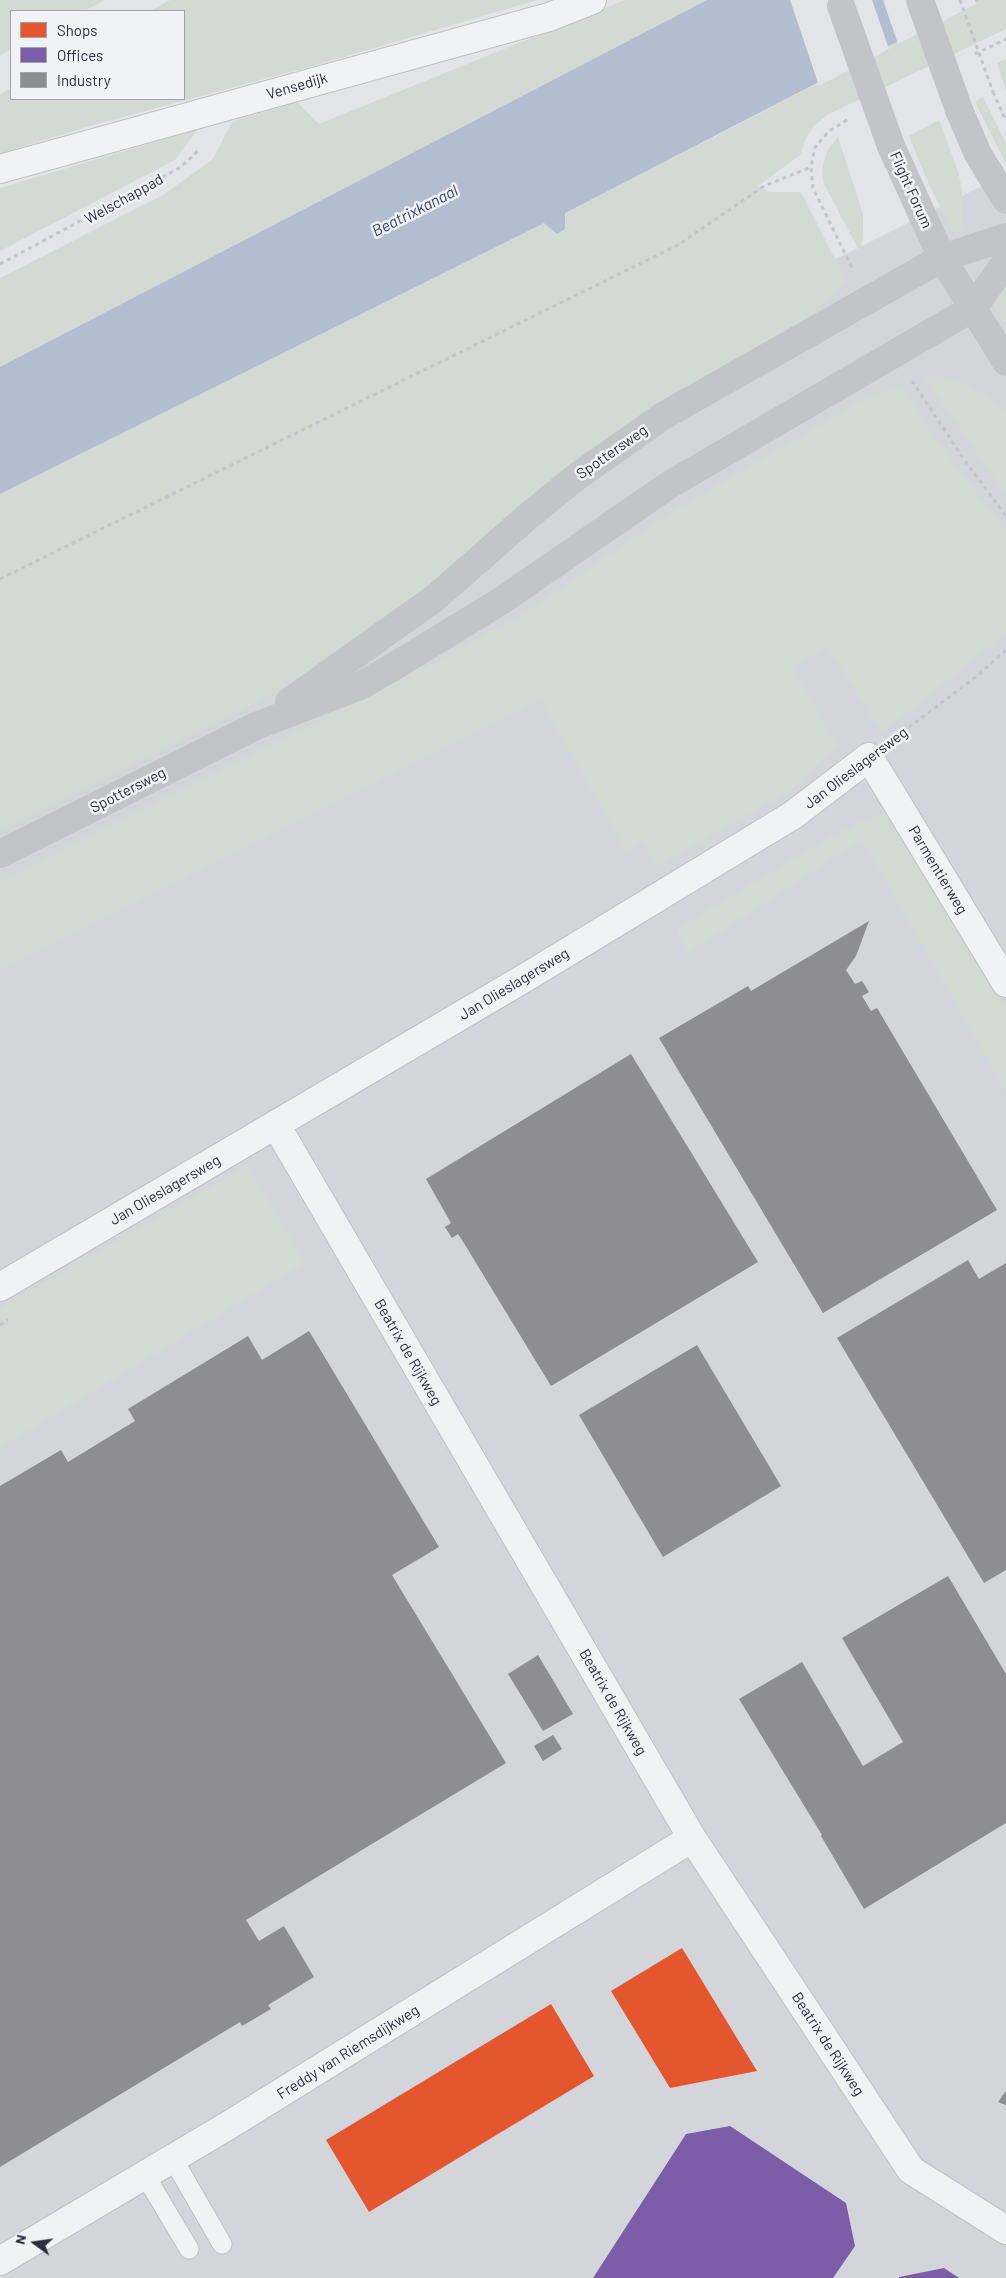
<!DOCTYPE html>
<style>
body{margin:0}
#map{position:relative;width:1006px;height:2278px;overflow:hidden;background:#e2e4e7;font-family:Barlow,sans-serif}
canvas{display:block}
.legend{position:absolute;left:10px;top:10px;width:175px;height:90px;box-sizing:border-box;background:#f0f2f6;border:1px solid #a1a4ad;margin:0;padding:6px 9px;list-style:none;font-size:15px;color:#2a2f3f}
.legend li{display:flex;align-items:center;gap:10px;height:25px}
.legend b{width:25px;border:1px solid #a1a4ad}
.north{position:absolute;left:10px;top:2218px;width:50px;height:50px;-webkit-text-stroke:4px #f0f2f6;paint-order:stroke;rotate:284deg;font-size:14px;font-weight:700;line-height:20px;text-align:center;color:#2a2f3f}
.north::after{content:'';display:block;margin:auto;width:18px;height:22px;background:#2a2f3f;clip-path:polygon(50% 0,100% 100%,50% 72%,0 100%)}
</style>
<div id="map">
<canvas width="1006" height="2278"></canvas>
<ul class="legend">
<li><b style="height:14px;background:#e4572e"></b>Shops</li>
<li><b style="height:14px;background:#7b5ea7"></b>Offices</li>
<li><b style="height:14px;background:#8d8d92"></b>Industry</li>
</ul>
<div class="north">N</div>
</div>
<script>
const ctx = document.querySelector('canvas').getContext('2d');
ctx.lineJoin = 'round';
function fillPath(path, color) { ctx.fillStyle = color; ctx.fill(path, 'evenodd'); }
const toPath = rows => new Path2D(rows.map(r => 'M' + r).join(''));
function strokePath(path, color, width, dash) { ctx.strokeStyle = color; ctx.lineWidth = width; ctx.lineCap = dash ? 'butt' : 'round'; ctx.setLineDash(dash || []); ctx.stroke(path); }
function drawText(font, color, halo, rows, align = 'center') {
  ctx.font = font + ' Barlow,sans-serif'; ctx.lineWidth = 5; ctx.setLineDash([]); ctx.textBaseline = 'middle'; ctx.strokeStyle = halo; ctx.fillStyle = color; for (const [text, x, y, turn = 0] of rows) {
    ctx.save(); ctx.translate(x, y); ctx.rotate((+turn || 0) * Math.PI / 180); ctx.textAlign = isNaN(turn) ? turn : align; if (halo) ctx.strokeText(text, 0, 0); ctx.fillText(text, 0, 0); ctx.restore();
  }
}
fillPath(toPath([
 [1006,174,1006,2278,0,2278,0,677]
]), '#d3d5db');
fillPath(toPath([
 [0,0,105,0,84,11,11,11,11,49,0,55],
 [170,0,537,0,313,66,93,125,0,154,0,94,11,88,11,99,184,99,184,11,150,11],
 [625,0,707,0,0,367,0,278,163,195,212,160,233,121,297,102,319,124],
 [978,0,1006,0,1006,29,827,115,814,126,806,138,800,155,758,186,769,192,801,192,846,281,831,298,787,332,641,416,584,454,500,523,429,588,337,656,259,701,0,831,0,494,728,130],
 [1006,59,1006,91,997,63],
 [983,97,1006,143,1006,164,975,102],
 [939,120,958,171,962,190,962,226,958,236,954,235,927,180,909,136],
 [198,129,175,160,0,251,0,188],
 [838,137,863,214,863,237,860,252,824,184,822,173,824,161,828,149],
 [1006,288,1006,328,991,303,993,297],
 [924,376,937,376,968,384,988,396,1003,410,1006,409,1006,496],
 [902,385,934,437,1006,531,1006,633,882,734,827,646,793,667,837,746,787,793,656,867,643,842,627,852,540,700,0,971,0,881,416,672,527,612,662,518,857,403],
 [877,814,889,815,897,825,1006,1007,1006,1092,862,840,688,953,676,929,824,840],
 [248,1165,305,1263,0,1448,0,1308]
]), '#d2dad3');
fillPath(toPath([
 [707,0,978,0,565,213,565,229,557,234,544,223,0,494,0,367]
]), '#b2bdd0');
fillPath(toPath([
 [790,0,872,0,889,49,819,86],
 [883,0,975,0,976,4,898,44]
]), '#e2e4e7');
fillPath(toPath([
 [682,1948,757,2071,670,2088,611,1991],
 [551,2004,594,2076,369,2212,326,2140]
]), '#e4572e');
fillPath(toPath([
 [730,2126,846,2203,855,2246,833,2278,593,2278,686,2134],
 [944,2268,959,2278,899,2278,899,2277]
]), '#7b5ea7');
fillPath(toPath([
 [869,921,856,956,846,970,855,984,862,981,869,992,862,996,871,1011,877,1008,997,1210,823,1313,659,1038,748,986,751,991],
 [631,1054,758,1262,551,1386,462,1240,458,1234,452,1238,445,1227,451,1223,426,1179],
 [968,1260,979,1279,1006,1263,1006,1570,984,1583,837,1338],
 [309,1331,439,1547,392,1575,506,1763,246,1920,259,1941,284,1926,314,1977,268,2005,271,2009,242,2026,240,2022,0,2167,0,1486,61,1450,68,1462,135,1421,128,1409,248,1336,262,1360],
 [697,1345,781,1486,663,1557,579,1415],
 [948,1576,1006,1674,1006,1823,864,1909,821,1836,822,1835,739,1699,802,1662,863,1766,903,1742,842,1638],
 [538,1655,573,1714,543,1731,508,1674],
 [553,1735,562,1749,543,1761,534,1746],
 [1006,2091,1006,2105,998,2102]
]), '#8d8d92');
const service = toPath([
 [173,2159,222,2244],
 [145,2175,189,2249]
]);
const minor = toPath([
 [0,169,549,17,592,0],
 [276,1125,692,1838,911,2170,1006,2230],
 [0,1287,528,976,793,815,869,757,1006,983],
 [0,2261,229,2125,692,1838]
]);
strokePath(service, '#bfc1c3', 21);
strokePath(minor, '#bfc1c3', 30);
strokePath(toPath([
 [975,54,1006,39],
 [993,92,1006,121],
 [847,120,829,131,815,147,811,167,813,188,853,270],
 [0,264,181,167,200,149],
 [912,381,965,461,1006,516],
 [0,579,678,245,764,186,811,167],
 [896,737,977,676,1006,650],
 [0,1325,8,1320]
]), '#c4c5ca', 3, [4, 4]);
strokePath(service, '#f1f2f4', 19);
strokePath(minor, '#f1f2f4', 28);
strokePath(toPath([
 [959,110,978,154,1006,200],
 [891,146,942,258,1006,362],
 [289,702,435,598,526,518,575,478,663,416,942,258,1006,237],
 [0,854,256,726,360,686,393,667,501,601,669,485,973,308,1006,262]
]), '#c3c4c8', 28);
strokePath(toPath([
 [960,0,993,92]
]), '#c4c5ca', 3, [4, 4]);
strokePath(toPath([
 [920,0,959,110],
 [841,6,891,146]
]), '#c3c4c8', 28);
drawText('15px', '#2a2f3f', '#f0f2f6', [
 ["Vensedijk",297,86,-16],
 ["Flight Forum",911,190,66],
 ["Welschappad",124,199,-29],
 ["Spottersweg",612,452,-35],
 ["Jan Olieslagersweg",856,768,-37],
 ["Spottersweg",128,790,-27],
 ["Parmentierweg",938,870,59],
 ["Jan Olieslagersweg",514,984,-31],
 ["Jan Olieslagersweg",165,1190,-30],
 ["Beatrix de Rijkweg",408,1352,60],
 ["Beatrix de Rijkweg",613,1702,60],
 ["Beatrix de Rijkweg",828,2044,57],
 ["Freddy van Riemsdijkweg",348,2052,-32]
]);
drawText('italic 16px', '#374970', '#f0f2f6', [
 ["Beatrixkanaal",415,211,-27]
]);
</script>
